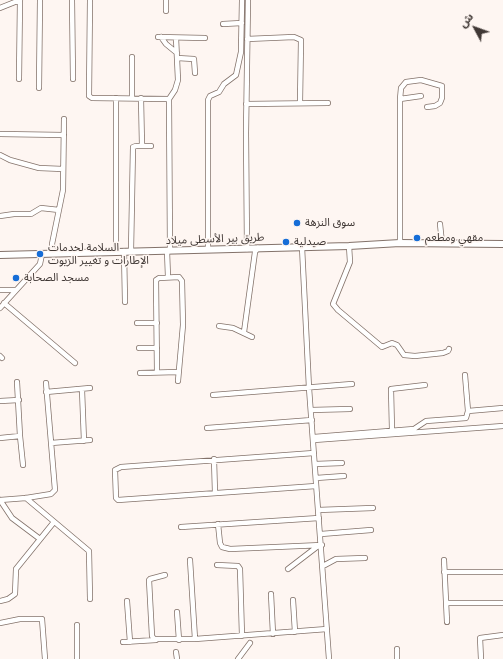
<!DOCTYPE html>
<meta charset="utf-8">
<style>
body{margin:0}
#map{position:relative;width:503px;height:659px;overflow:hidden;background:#fef6f2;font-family:Mulish,"Noto Sans Arabic",sans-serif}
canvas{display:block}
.north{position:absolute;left:455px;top:8px;width:40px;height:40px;-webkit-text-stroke:3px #fef6f2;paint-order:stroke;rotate:311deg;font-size:11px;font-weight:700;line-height:16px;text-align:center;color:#403835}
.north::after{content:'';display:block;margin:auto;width:14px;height:18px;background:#403835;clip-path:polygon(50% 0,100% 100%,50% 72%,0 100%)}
</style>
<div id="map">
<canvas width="503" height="659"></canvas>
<div class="north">ش</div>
</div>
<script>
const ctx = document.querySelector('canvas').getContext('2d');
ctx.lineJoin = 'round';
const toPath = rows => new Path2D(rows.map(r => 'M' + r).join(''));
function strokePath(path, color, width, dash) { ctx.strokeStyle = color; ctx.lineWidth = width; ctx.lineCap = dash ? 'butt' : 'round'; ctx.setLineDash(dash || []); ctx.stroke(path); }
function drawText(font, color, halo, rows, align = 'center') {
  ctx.font = font + ' Mulish,"Noto Sans Arabic",sans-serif'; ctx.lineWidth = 3; ctx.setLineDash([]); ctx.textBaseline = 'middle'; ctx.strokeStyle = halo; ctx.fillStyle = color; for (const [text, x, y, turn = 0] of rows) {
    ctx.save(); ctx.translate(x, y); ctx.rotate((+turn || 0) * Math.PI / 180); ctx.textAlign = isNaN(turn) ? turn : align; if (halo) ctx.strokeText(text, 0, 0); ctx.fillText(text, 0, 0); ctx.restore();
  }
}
const minor = toPath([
 [72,0,73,79],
 [90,0,89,96,92,98,169,99,170,251],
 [0,8,20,0],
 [166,11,166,0],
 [223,24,242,23],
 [158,37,205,38],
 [161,37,166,44,177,53],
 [247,39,294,37,301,40,300,103],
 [132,57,132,98],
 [177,58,194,59,195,73],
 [19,79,20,0],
 [39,88,40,0],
 [141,98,142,146],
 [169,99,175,90,178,80,176,38],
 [400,99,421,96],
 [246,104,328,103],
 [0,134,64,135],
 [0,155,10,160,39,168,63,169],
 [0,216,14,214,31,214,41,208,59,210],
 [440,224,442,243],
 [400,243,400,99,401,88,406,82,421,80,442,86,442,98,440,103,435,106,427,107],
 [349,246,350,262,333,304,338,310,382,347,392,343,397,345,404,355,415,356,443,353,448,351,449,349],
 [302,247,309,388,329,659],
 [208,249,208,100,210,96,219,92,224,84,236,75,241,52,242,0],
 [247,249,246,133,248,0],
 [116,251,116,98],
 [124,251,125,302],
 [131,251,133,147,136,146,151,146],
 [167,251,168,277],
 [53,253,52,244,63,190,64,119],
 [0,290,16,290],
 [4,303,75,363],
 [0,308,40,264,42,254],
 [137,323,157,323],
 [219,326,233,328,252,337],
 [244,332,255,252,258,248],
 [139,348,157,348],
 [0,356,2,358],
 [157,372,156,280,159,278,179,277,182,281,183,325,178,381],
 [140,373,178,372],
 [465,375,468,411,503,408],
 [82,390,84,441],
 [46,392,90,388],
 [213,395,352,384],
 [0,401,19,400],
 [311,410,350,409],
 [207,428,312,420],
 [392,430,391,389,425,385],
 [20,436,23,465],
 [314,437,414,429,426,421,466,418,468,411],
 [0,438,20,436,17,382],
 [314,440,503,426],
 [51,443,90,440],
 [314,453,121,467,115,470,116,498,118,500,316,486],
 [214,459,215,493],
 [315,464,342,463],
 [316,478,344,476],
 [26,498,89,551,90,599],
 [0,500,26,498,51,494,55,490,46,383],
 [0,500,12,518,40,539],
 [318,510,373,508],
 [218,524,220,543,222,547,230,549,322,545],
 [181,527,319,518],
 [321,534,371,530],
 [190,560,195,639],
 [444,560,447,622],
 [217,565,238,566,240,569,242,636],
 [323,566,336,559,365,558],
 [288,569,318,546],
 [444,572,503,572],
 [165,575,150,579,149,580,152,636,154,639,195,639,327,629],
 [271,594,273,634],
 [293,600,295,632],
 [0,601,8,599,15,594,16,569,54,522],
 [127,601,130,642],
 [446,603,503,603],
 [177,612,179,640],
 [0,623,20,619,42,619,45,659],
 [77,625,77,659],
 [123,642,156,640],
 [397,649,397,659],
 [176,652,177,659],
 [238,659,250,643],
 [481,659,480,638,503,635]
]);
const major = toPath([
 [0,255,349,246,400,243,503,244]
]);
strokePath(minor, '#83726a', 6);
strokePath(major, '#83726a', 8);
strokePath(minor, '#fff', 4.5);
strokePath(major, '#fff', 6);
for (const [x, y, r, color] of [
 [297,223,4,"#156dd7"],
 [417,238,4,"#156dd7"],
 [286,242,4,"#156dd7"],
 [40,254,4,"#156dd7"],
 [16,278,4,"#156dd7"]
]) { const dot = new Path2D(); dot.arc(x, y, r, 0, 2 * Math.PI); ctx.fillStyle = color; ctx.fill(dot); strokePath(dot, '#fef6f2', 1.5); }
drawText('11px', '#403835', '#fef6f2', [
 ["سوق النزهة",305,223],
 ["مقهي ومطعم",425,238],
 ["صيدلية",294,242],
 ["السلامة لخدمات",48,248],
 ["الإطارات و تغيير الزيوت",48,261],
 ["مسجد الصحابة",24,278]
], 'left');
drawText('11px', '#403835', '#fef6f2', [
 ["طريق بير الأسطى ميلاد",215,239,-2]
]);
</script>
